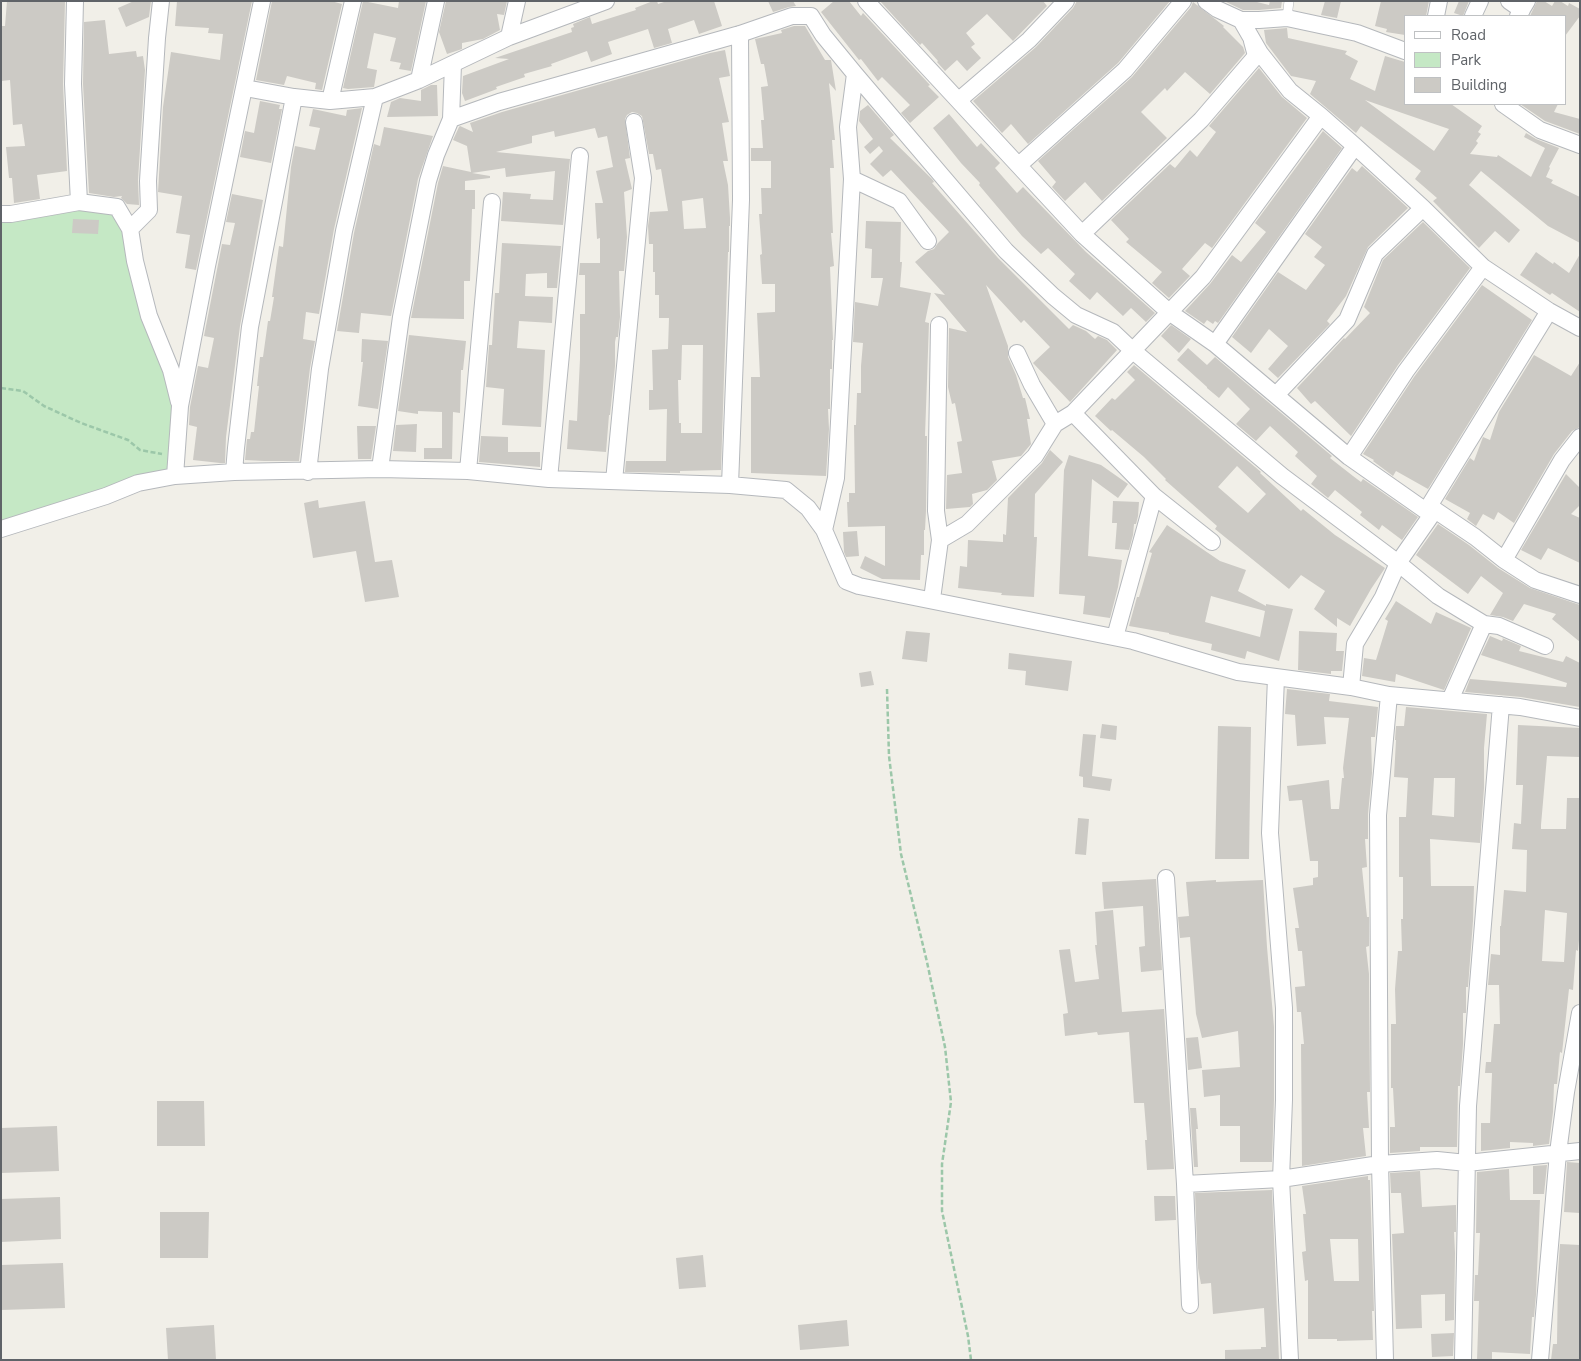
<!DOCTYPE html>
<style>
body{margin:0}
#map{position:relative;width:1581px;height:1361px;overflow:hidden;background:#f1efe8;font-family:"Nunito Sans",sans-serif}
canvas{display:block}
.frame{position:absolute;inset:0;border:2px solid #5f6368;pointer-events:none}
.legend{position:absolute;left:1404px;top:15px;width:162px;height:90px;box-sizing:border-box;background:#fff;border:1px solid #bfc1c3;margin:0;padding:6px 9px;list-style:none;font-size:15px;color:#5f6368}
.legend li{display:flex;align-items:center;gap:10px;height:25px}
.legend b{width:25px;border:1px solid #bfc1c3}
</style>
<div id="map">
<canvas width="1581" height="1361"></canvas>
<div class="frame"></div>
<ul class="legend">
<li><b style="height:6px;background:#fff"></b>Road</li>
<li><b style="height:14px;background:#c5e8c5"></b>Park</li>
<li><b style="height:14px;background:#cccac5"></b>Building</li>
</ul>
</div>
<script>
const ctx = document.querySelector('canvas').getContext('2d');
ctx.lineJoin = 'round';
function fillPath(path, color) { ctx.fillStyle = color; ctx.fill(path, 'evenodd'); }
const toPath = rows => new Path2D(rows.map(r => 'M' + r).join(''));
function strokePath(path, color, width, dash) { ctx.strokeStyle = color; ctx.lineWidth = width; ctx.lineCap = dash ? 'butt' : 'round'; ctx.setLineDash(dash || []); ctx.stroke(path); }
fillPath(toPath([
 [117,207,171,370,175,476,1,529,1,214]
]), '#c5e8c5');
fillPath(toPath([
 [7,1,65,1,63,84,67,171,37,175,40,199,14,203,12,178,9,178,6,147,25,146,22,124,13,125,10,80,1,81,1,26,5,26],
 [134,1,151,1,149,17,126,27,118,8],
 [177,1,252,1,196,270,185,268,190,235,176,233,182,196,158,192,163,107,171,52,220,60,223,34,208,33,209,28,175,26],
 [272,1,331,1,342,4,322,90,315,89,316,83,287,76,284,85,256,80],
 [363,1,398,8,399,1,426,1,411,71,399,69,401,63,390,61,396,38,374,33,367,68,377,70,374,87,348,89,343,88],
 [446,1,507,1,504,15,497,14,500,30,483,39,462,43,462,49,447,54,439,32],
 [653,1,657,1,658,4,667,1,714,1,722,26,699,34,694,20,668,29,672,43,654,48,648,29,608,42,612,54,591,62,587,51,551,64,552,66,524,74,525,77,496,87,497,89,465,101,462,93,463,76,509,59,495,58,572,32,571,28,574,27,573,24,590,17,592,24,601,21,636,10,635,8],
 [768,1,793,1,796,6,789,7,773,12],
 [834,1,849,1,861,16,863,13,930,85,928,86,939,97,910,123,901,113,910,105,882,77,878,81,861,59,859,60,821,12],
 [880,1,1043,1,1047,6,1013,41,987,14,966,33,975,44,971,47,981,58,967,71,957,60,945,71,937,62,938,61,922,43,920,45],
 [1077,1,1170,1,1118,63,1028,144,1011,124,1002,133,973,101,1036,47,1073,8],
 [1224,1,1253,1,1269,5,1270,1,1282,1,1281,8,1259,10,1243,10],
 [1325,1,1341,1,1337,18,1321,15],
 [1381,1,1429,1,1426,16,1405,16,1405,35,1386,32,1387,29,1375,26],
 [1459,1,1469,1,1463,16,1454,13],
 [1537,1,1544,1,1552,6,1555,1,1560,1,1568,6,1569,3,1580,9,1580,16,1565,36,1565,16,1530,16],
 [1193,2,1224,26,1223,27,1243,47,1245,53,1210,94,1185,72,1167,91,1165,88,1141,112,1167,138,1102,201,1085,182,1065,201,1052,187,1056,182,1038,161,1132,77,1191,7],
 [105,20,109,54,136,51,137,57,143,56,145,70,138,180,139,205,127,204,121,198,122,196,114,197,89,193,83,84,84,22],
 [794,26,805,26,825,60,831,60,836,91,829,83,835,140,832,140,834,168,830,168,833,233,831,233,834,266,830,267,833,340,832,340,832,369,830,369,830,409,828,409,829,429,826,476,751,473,751,377,760,377,757,313,775,312,775,284,762,284,760,255,762,254,759,214,762,214,761,188,771,188,771,161,751,161,751,148,763,148,761,120,764,120,761,87,768,86,764,64,761,64,755,39,782,33,781,30],
 [1287,28,1288,38,1347,51,1345,54,1358,61,1350,79,1375,91,1385,56,1405,62,1405,104,1451,104,1482,126,1478,132,1481,134,1476,141,1478,143,1470,154,1497,157,1498,155,1531,177,1545,148,1524,137,1526,133,1536,139,1559,148,1549,167,1550,168,1546,177,1553,180,1551,183,1580,197,1580,243,1548,226,1481,171,1469,185,1520,230,1509,243,1495,231,1479,248,1433,201,1437,198,1415,179,1421,171,1361,126,1356,133,1310,94,1316,81,1291,76,1266,43,1264,30],
 [1365,100,1405,114,1449,129,1434,151],
 [725,50,730,76,719,78,729,122,722,123,728,161,723,161,728,185,730,218,730,226,729,226,729,252,728,252,721,470,680,471,680,473,625,472,626,461,666,461,667,409,649,410,649,390,653,390,652,350,668,349,669,318,659,318,659,295,655,295,655,272,653,272,653,244,649,244,648,226,650,212,668,211,661,169,656,170,653,154,649,154,642,116,637,113,632,112,627,115,625,119,630,158,625,159,632,189,624,192,627,237,624,271,619,271,620,317,618,337,616,337,615,342,615,366,610,415,609,415,606,452,567,449,569,420,577,421,580,359,580,314,585,314,585,275,579,275,580,263,600,263,600,238,597,239,595,203,603,203,596,171,613,167,607,136,598,138,595,128,555,137,554,131,532,136,532,143,496,152,570,159,563,225,501,221,503,192,531,194,530,199,553,200,555,171,506,177,505,168,472,173,490,176,490,178,465,181,465,190,475,190,475,209,472,209,470,281,464,281,464,319,411,318,438,183,443,166,471,172,467,146,453,140,459,127,460,126,473,132,470,123,502,112,710,53],
 [703,198,706,228,684,229,682,201],
 [682,345,703,345,702,433,681,433,681,423,679,423,678,380,681,380],
 [1259,68,1282,97,1307,118,1212,248,1205,243,1182,269,1190,276,1169,298,1152,283,1162,272,1126,242,1129,239,1111,220,1170,164,1175,168,1190,150,1197,157,1216,132,1209,126],
 [431,85,437,85,438,116,387,117,391,102,400,98,421,101,421,90],
 [260,101,280,105,279,109,282,109,271,163,240,157,245,131,254,133],
 [1520,104,1558,104,1554,112,1580,119,1580,134,1545,121],
 [868,105,894,135,890,138,933,180,934,182,932,183,998,258,1069,329,1073,325,1086,331,1095,339,1098,336,1107,340,1117,350,1070,402,1033,363,1050,347,1024,320,1021,323,986,285,1008,346,1008,357,1016,375,1023,398,1025,398,1030,419,1027,419,1031,444,1021,456,992,461,997,480,987,490,972,494,973,504,970,507,946,509,947,475,962,473,957,442,962,441,955,403,952,404,948,387,949,328,967,332,934,293,945,295,915,262,928,251,934,249,938,243,949,232,891,170,883,177,870,164,883,151,879,146,870,154,864,147,873,139,859,121,860,111],
 [362,108,334,229,319,314,306,312,303,339,315,341,310,368,299,461,264,461,245,460,247,439,250,439,251,432,254,432,259,386,257,386,260,357,263,357,268,321,270,321,274,297,272,297,279,246,283,247,291,167,295,146,315,150,320,128,309,126,313,109,346,116,347,110],
 [949,114,977,147,981,143,1000,163,995,168,1017,193,1023,187,1086,252,1155,313,1146,322,1131,308,1123,316,1097,292,1090,300,1069,281,1075,274,1048,248,1041,254,1022,236,979,185,980,183,961,163,933,128],
 [384,127,433,136,418,179,391,316,361,313,359,333,337,331,354,233,374,144,380,146],
 [1323,131,1342,148,1218,323,1215,321,1213,324,1207,320,1204,324,1185,311,1210,284,1232,255,1241,262,1266,232,1255,223],
 [1362,166,1408,208,1368,247,1346,296,1327,321,1330,324,1278,378,1268,369,1288,346,1269,329,1251,353,1232,337,1278,272,1306,290,1325,265,1314,257,1322,247,1305,234,1352,168,1357,172],
 [232,194,263,200,240,326,226,437,225,463,220,463,193,460,197,427,189,425,190,407,198,366,208,368,214,338,204,336,222,244,230,245,235,223,226,222],
 [73,219,99,220,98,234,72,233],
 [866,221,901,222,900,262,902,262,900,287,931,293,925,322,929,323,925,436,927,436,926,511,925,530,924,530,924,555,921,555,920,580,882,579,860,568,865,556,885,566,885,526,848,527,847,502,849,502,849,493,855,493,854,425,856,425,857,393,861,393,861,366,863,343,853,342,855,302,878,306,883,278,871,278,872,249,865,248],
 [1423,222,1470,268,1398,365,1351,436,1315,401,1311,404,1297,388,1344,338,1345,339,1370,313,1364,307,1383,260],
 [502,243,561,246,557,288,547,288,547,273,526,274,525,296,553,297,552,323,519,321,517,348,545,350,541,427,502,425,504,389,486,387,489,345,492,345,495,293,499,293],
 [1536,252,1553,264,1554,262,1569,273,1580,254,1580,312,1552,293,1550,295,1520,275],
 [1482,285,1532,320,1428,489,1396,471,1393,476,1373,461,1374,460,1363,454,1414,377],
 [1171,325,1191,339,1179,353,1161,336],
 [409,335,466,341,463,370,461,370,460,413,453,412,452,459,424,459,424,448,442,448,442,412,418,411,418,414,398,411],
 [362,339,388,341,378,409,358,406,363,362,361,362],
 [1188,348,1207,365,1215,357,1326,451,1332,456,1330,458,1353,476,1361,482,1363,479,1418,517,1402,540,1382,525,1379,530,1360,515,1362,512,1335,490,1328,498,1311,484,1317,476,1295,456,1298,452,1270,426,1256,441,1236,424,1250,409,1228,387,1219,398,1207,388,1207,387,1177,360],
 [1534,355,1571,376,1580,362,1580,427,1572,431,1554,454,1514,523,1498,512,1494,520,1483,514,1476,526,1467,519,1470,513,1445,499,1470,458,1474,461,1483,437,1490,440,1499,412],
 [1134,365,1261,472,1260,473,1301,511,1303,509,1335,535,1385,568,1371,589,1350,626,1337,618,1337,627,1314,609,1325,591,1301,575,1289,589,1215,529,1217,526,1165,480,1166,479,1144,457,1112,430,1111,431,1095,416,1112,398,1115,400,1135,380,1127,372],
 [1237,466,1266,494,1248,513,1218,487],
 [417,424,416,452,393,451,396,425],
 [357,426,376,426,371,459,358,459],
 [481,436,508,437,508,452,540,452,540,467,479,462],
 [1050,450,1063,462,1035,494,1034,537,1037,537,1034,597,1001,595,1002,593,958,588,960,566,967,567,968,540,1003,542,1003,534,1006,535,1008,498,1042,463],
 [1069,455,1101,465,1128,484,1118,498,1092,479,1088,556,1122,560,1118,587,1110,618,1083,614,1085,596,1059,594,1064,470],
 [1566,474,1580,488,1580,505,1571,514,1580,518,1580,563,1548,548,1541,560,1521,550],
 [318,500,319,508,365,501,375,562,392,560,399,597,365,602,356,551,313,558,304,503],
 [1113,501,1139,502,1138,516,1136,524,1134,524,1133,535,1129,550,1115,549,1117,523,1112,523],
 [1438,524,1469,545,1498,568,1530,588,1580,605,1580,642,1552,619,1556,614,1524,604,1513,621,1503,617,1490,615,1503,593,1481,576,1468,594,1416,555],
 [1167,525,1220,561,1246,570,1238,591,1266,606,1266,604,1293,609,1279,661,1247,651,1245,659,1211,650,1212,644,1169,634,1169,633,1129,626,1137,597,1139,597,1152,553,1149,552],
 [1211,596,1265,611,1260,637,1205,622],
 [857,531,859,556,846,557,844,552,843,532],
 [1396,601,1431,624,1436,612,1471,628,1444,690,1396,674,1395,682,1362,676,1364,658,1376,660,1388,621,1385,619],
 [906,631,930,633,927,662,902,659],
 [1299,631,1337,633,1336,651,1344,651,1342,671,1331,671,1331,674,1298,670],
 [1490,636,1502,641,1503,639,1502,638,1521,646,1519,651,1563,662,1566,656,1580,663,1580,707,1521,697,1465,692,1470,679,1566,687,1567,683,1481,655],
 [1009,653,1072,661,1068,691,1025,685,1026,671,1008,669],
 [871,671,874,685,861,687,859,673],
 [1287,689,1330,694,1329,701,1378,707,1375,737,1371,737,1372,773,1368,814,1368,839,1365,839,1367,867,1362,868,1367,917,1369,917,1369,946,1366,947,1369,974,1370,1092,1367,1092,1369,1128,1363,1128,1366,1156,1302,1166,1301,1044,1304,1044,1301,1012,1297,1012,1295,987,1305,986,1302,951,1298,951,1295,928,1299,928,1293,888,1313,885,1313,878,1318,877,1318,861,1310,861,1302,800,1289,801,1287,786,1329,780,1331,809,1339,809,1342,778,1344,778,1343,768,1349,718,1324,717,1326,744,1297,746,1295,715,1285,714],
 [1406,707,1487,714,1484,748,1484,788,1480,843,1430,839,1431,886,1474,886,1473,921,1468,987,1466,987,1466,1013,1463,1013,1463,1044,1460,1086,1458,1086,1457,1147,1420,1147,1420,1151,1390,1153,1390,1127,1395,1127,1393,1088,1391,1088,1391,1024,1396,1024,1395,989,1398,951,1402,951,1401,919,1403,919,1403,877,1399,877,1399,817,1406,817,1408,778,1394,777,1396,740,1395,740,1396,726,1404,726],
 [1434,778,1455,778,1454,817,1432,815],
 [1102,724,1117,726,1116,740,1100,738],
 [1518,725,1580,728,1580,757,1547,756,1541,825,1541,829,1566,829,1567,798,1580,798,1580,929,1578,951,1576,950,1573,990,1569,989,1562,1053,1560,1052,1557,1084,1554,1084,1553,1112,1549,1144,1533,1146,1533,1143,1510,1142,1510,1148,1481,1151,1481,1123,1490,1123,1492,1073,1485,1073,1486,1062,1491,1062,1494,1024,1500,1024,1499,985,1488,985,1491,954,1500,955,1500,926,1501,926,1504,890,1526,892,1527,850,1512,849,1514,823,1521,824,1523,785,1516,785],
 [1545,910,1567,913,1564,962,1542,961],
 [1218,726,1251,727,1249,859,1215,859],
 [1083,734,1096,735,1092,776,1112,779,1110,791,1083,787,1083,777,1079,776],
 [1078,818,1089,819,1086,855,1075,854],
 [1156,879,1162,970,1141,972,1139,947,1145,946,1143,906,1104,909,1102,882],
 [1216,880,1216,882,1263,880,1267,947,1274,1027,1274,1100,1272,1162,1240,1162,1240,1126,1220,1126,1220,1095,1204,1097,1202,1070,1240,1067,1238,1031,1202,1038,1196,1014,1190,937,1180,938,1178,917,1189,916,1186,882],
 [1113,910,1122,1012,1164,1009,1174,1169,1147,1170,1145,1140,1147,1140,1144,1103,1134,1103,1129,1032,1098,1035,1097,1032,1065,1036,1063,1014,1068,1013,1059,950,1070,949,1075,982,1099,979,1095,945,1097,945,1095,912],
 [1198,1037,1202,1068,1188,1070,1186,1038],
 [157,1101,204,1101,205,1146,157,1146],
 [1190,1108,1196,1108,1198,1129,1196,1129,1198,1167,1194,1167],
 [57,1126,59,1171,1,1173,1,1128],
 [1567,1162,1580,1163,1580,1213,1564,1212],
 [1547,1165,1544,1194,1533,1194,1533,1166],
 [1509,1169,1510,1200,1540,1200,1536,1295,1534,1317,1532,1317,1530,1354,1492,1352,1492,1360,1477,1360,1479,1301,1474,1301,1475,1275,1478,1275,1480,1233,1476,1233,1477,1172],
 [1420,1171,1422,1207,1456,1205,1456,1232,1454,1232,1455,1253,1454,1320,1445,1321,1445,1294,1421,1295,1422,1328,1396,1329,1392,1234,1404,1233,1401,1193,1391,1193,1390,1173],
 [1368,1176,1368,1180,1370,1180,1374,1311,1372,1311,1373,1340,1337,1341,1337,1339,1308,1339,1308,1280,1305,1281,1302,1252,1306,1251,1303,1214,1306,1214,1302,1186],
 [1330,1239,1358,1239,1359,1281,1334,1281],
 [1272,1190,1279,1360,1225,1360,1225,1350,1261,1349,1261,1347,1266,1347,1264,1308,1213,1314,1211,1283,1201,1284,1198,1268,1195,1193],
 [1154,1196,1175,1196,1176,1220,1155,1221],
 [60,1197,61,1239,1,1242,1,1199],
 [160,1212,209,1212,208,1258,160,1258],
 [1560,1244,1580,1245,1580,1360,1551,1360,1553,1344,1557,1344,1558,1273],
 [703,1255,706,1287,679,1289,676,1258],
 [63,1263,65,1308,1,1310,1,1265],
 [847,1320,849,1346,800,1350,798,1325],
 [214,1325,216,1360,168,1360,166,1328],
 [1454,1333,1453,1356,1432,1357,1431,1334]
]), '#cccac5');
const lane = toPath([
 [1287,18,1289,1]
]);
const street = toPath([
 [75,1,73,84,79,202],
 [866,1,1082,234,1169,312,1215,344,1349,457,1426,511,1435,510,1475,537,1504,560,1535,580,1580,595],
 [1206,1,1217,9,1241,20,1259,20,1287,18,1357,33,1405,51],
 [1509,1,1522,10],
 [1436,16,1439,1],
 [1473,16,1480,1],
 [1518,16,1527,1],
 [1241,20,1260,53,1290,91,1321,116,1355,146,1423,208,1483,267,1549,311,1580,328],
 [509,37,517,1],
 [419,80,436,1],
 [245,88,294,97,330,101,375,97,419,80,509,37,606,1],
 [959,100,1029,40,1066,1],
 [330,101,353,1],
 [1503,104,1540,130,1580,145],
 [451,119,499,102,740,34,792,16,811,16,823,35,855,74,1006,251,1053,296,1076,315,1113,332,1132,350,1282,476,1398,563,1438,596,1484,624,1499,626,1545,646],
 [1019,165,1125,70,1183,1],
 [852,179,899,201,928,241],
 [1,214,11,214,79,202,117,207,130,229,135,261,149,316,171,370,179,402],
 [130,229,149,210,148,181,157,38,161,1],
 [1082,234,1201,120,1256,56,1252,41],
 [1215,344,1355,146],
 [1017,353,1032,385,1055,424],
 [1276,395,1347,320,1375,254,1423,208],
 [1073,413,1154,496,1212,542],
 [1349,457,1406,371,1483,267],
 [380,469,401,317,428,181,436,155,451,119,453,64],
 [468,471,492,202],
 [234,472,236,448,250,327,294,97],
 [308,472,320,369,344,231,375,97],
 [175,476,180,406,207,266,262,1],
 [549,479,580,156],
 [614,481,643,178,634,122],
 [730,485,741,200,740,34],
 [1426,511,1549,311],
 [1,529,106,496,138,483,175,476,234,472,380,469,468,471,549,479,730,485,786,490,808,508,824,530,846,581,859,586,1133,641,1238,672,1351,687,1389,695,1520,707,1580,718],
 [824,530,836,478,852,179,848,127,855,74],
 [940,540,967,524,1035,456,1055,424,1073,413,1203,277,1321,116],
 [1504,560,1562,460,1580,437],
 [932,599,940,540,936,511,939,325],
 [1115,637,1154,496],
 [1276,677,1270,833,1284,1008,1284,1100,1281,1179,1290,1360],
 [1351,687,1355,644,1383,597,1398,563,1435,510],
 [1450,700,1484,624],
 [1166,878,1185,1184,1190,1305],
 [1185,1184,1281,1179,1380,1164,1437,1160,1467,1163,1580,1151],
 [1385,1360,1380,1164,1378,815,1389,695],
 [1463,1360,1468,1106,1501,705],
 [1540,1360,1558,1153,1566,1092,1580,1013]
]);
strokePath(lane, '#b5b8bc', 10);
strokePath(street, '#b5b8bc', 18);
strokePath(toPath([
 [1,388,23,391,44,406,81,423,128,440,140,450,162,454],
 [887,689,889,756,901,854,927,962,945,1047,951,1102,942,1164,942,1211,968,1336,971,1360]
]), '#9cc7a9', 2.5, [5, 2.5]);
strokePath(lane, '#fff', 9);
strokePath(street, '#fff', 16);
</script>
